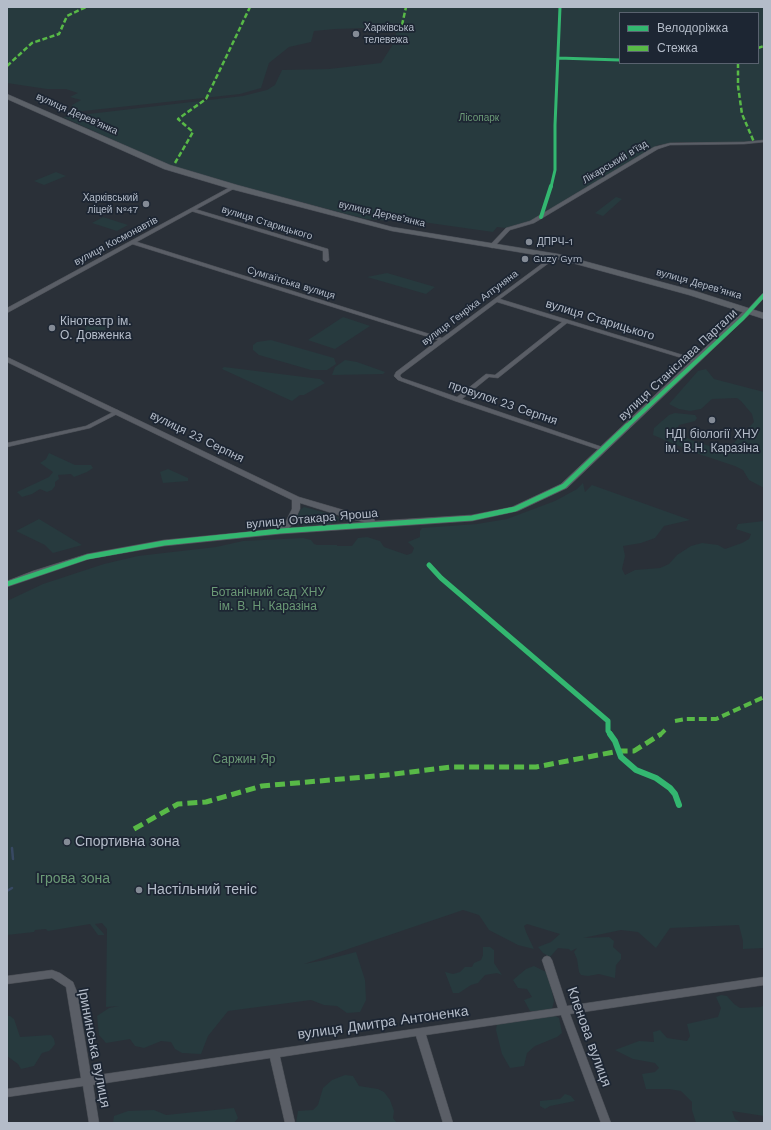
<!DOCTYPE html>
<meta charset="utf-8">
<style>
body{margin:0}
#map{position:relative;width:771px;height:1130px;overflow:hidden;background:#2a3038;font-family:"Work Sans",sans-serif}
canvas{display:block}
.frame{position:absolute;inset:0;border:8px solid #b4bcc9;pointer-events:none}
.legend{position:absolute;left:619px;top:12px;width:140px;height:52px;box-sizing:border-box;background:#1d2633;border:1px solid #59626f;margin:0;padding:5px 7px;list-style:none;font-size:12px;color:#b4bcc9}
.legend li{display:flex;align-items:center;gap:8px;height:20px}
.legend b{width:20px;border:1px solid #59626f}
</style>
<div id="map">
<canvas width="771" height="1130"></canvas>
<div class="frame"></div>
<ul class="legend">
<li><b style="height:5px;background:#33b770"></b>Велодоріжка</li>
<li><b style="height:5px;background:#58b947"></b>Стежка</li>
</ul>
</div>
<script>
const ctx = document.querySelector('canvas').getContext('2d');
ctx.lineJoin = 'round';
function fillPath(path, color) { ctx.fillStyle = color; ctx.fill(path, 'evenodd'); }
const toPath = rows => new Path2D(rows.map(r => 'M' + r).join(''));
function strokePath(path, color, width, dash) { ctx.strokeStyle = color; ctx.lineWidth = width; ctx.lineCap = dash ? 'butt' : 'round'; ctx.setLineDash(dash || []); ctx.stroke(path); }
function drawText(font, color, halo, rows, align = 'center') {
  ctx.font = font + ' "Work Sans",sans-serif'; ctx.lineWidth = 3.5; ctx.setLineDash([]); ctx.textBaseline = 'middle'; ctx.strokeStyle = halo; ctx.fillStyle = color; for (const [text, x, y, turn = 0] of rows) {
    ctx.save(); ctx.translate(x, y); ctx.rotate((+turn || 0) * Math.PI / 180); ctx.textAlign = isNaN(turn) ? turn : align; if (halo) ctx.strokeText(text, 0, 0); ctx.fillText(text, 0, 0); ctx.restore();
  }
}
fillPath(toPath([
 [7,7,764,7,764,140,743,142,679,142,658,145,530,221,506,228,497,227,493,232,394,218,389,221,366,219,227,183,175,168,63,117,243,96,267,90,275,85,282,70,329,69,381,63,392,46,398,27,335,29,314,31,311,42,289,47,269,63,261,88,240,94,74,112,72,105,81,100,70,97,78,93,66,89,47,89,7,83],
 [620,13,758,13,758,63,620,63],
 [56,172,66,176,44,185,34,181],
 [616,197,622,199,603,216,595,213],
 [103,217,128,225,117,231,92,223],
 [387,273,435,287,426,294,367,277],
 [343,317,370,326,335,349,308,340],
 [106,324,105,333,85,334,86,325],
 [271,340,334,358,336,364,327,370,311,370,259,355,253,350,253,345,257,342],
 [345,360,357,362,385,372,383,374,332,375,335,367],
 [224,367,320,379,325,383,304,395,300,395,292,401,222,369],
 [706,369,714,379,764,392,764,488,749,480,743,470,735,466,696,453,653,435,654,428,669,415,675,413,695,415,697,418,695,421,679,425,677,430,680,434,691,440,728,452,730,447,754,422,752,414,741,401,737,398,712,399,701,409,690,411,679,409,669,404,698,371],
 [49,453,75,465,91,465,93,468,87,472,74,477,71,474,58,475,59,479,55,482,55,486,52,490,47,492,40,489,32,494,22,497,17,492,49,477,53,472,40,463,46,459],
 [168,469,188,478,188,481,163,483,160,472],
 [583,483,585,492,592,485,690,520,664,526,655,538,641,543,623,546,625,556,622,569,625,575,635,570,660,568,669,564,677,555,691,546,702,543,718,545,725,549,742,543,749,539,751,534,736,529,738,524,764,521,764,539,755,543,764,539,764,948,743,949,743,941,739,925,670,928,656,948,638,932,621,930,583,938,609,937,614,941,613,947,621,954,621,959,616,965,615,978,599,974,588,976,581,975,579,972,577,959,574,952,577,948,571,951,569,949,558,948,550,957,543,953,538,947,551,942,560,934,527,924,524,926,526,932,534,949,518,945,489,930,479,915,463,910,304,964,325,960,356,952,365,980,366,1000,360,1012,347,1013,337,1006,324,1005,311,1000,228,1011,208,1036,201,1054,182,1053,175,1049,171,1042,161,1041,144,1048,135,1046,130,1039,106,1043,99,1035,97,1016,109,1008,119,1006,106,1007,107,929,102,923,95,924,104,934,104,935,98,935,90,924,48,931,46,929,35,930,34,932,7,935,7,601,43,584,104,564,138,556,216,547,243,541,303,538,311,540,314,544,317,545,337,545,337,546,352,546,358,538,367,537,380,541,384,547,407,555,412,553,414,548,408,542,420,537,420,531,422,528,477,524,507,519,555,501,577,489],
 [304,507,334,515,339,518,338,521,331,524,303,526,298,524,295,520,300,510],
 [39,519,82,545,53,553,45,545,16,531],
 [483,947,490,947,494,950,494,963,502,975,497,973,485,975,478,983,471,985,459,993,453,993,445,972,453,974,460,972,465,967,472,967,474,963,481,960,483,955],
 [534,966,548,973,554,1001,552,1009,544,1012,530,1011,524,1000,532,997,527,989,518,988,513,980,526,969],
 [721,995,727,996,734,1004,740,1008,761,1007,764,1005,764,1116,732,1111,735,1119,742,1123,696,1123,692,1110,692,1102,681,1091,669,1089,646,1089,642,1074,655,1072,659,1068,655,1063,633,1059,615,1050,639,1041,654,1042,653,1032,660,1030,667,1038,687,1041,690,1036,687,1024,718,1017,721,1008,716,997],
 [7,1016,10,1016,14,1019,20,1037,51,1035,54,1039,55,1044,52,1048,49,1051,42,1053,34,1066,21,1069,18,1064,7,1056],
 [548,1016,555,1016,559,1018,562,1033,557,1037,535,1046,527,1053,524,1066,510,1068,502,1054,496,1030,497,1024],
 [345,1075,353,1076,359,1086,378,1089,384,1092,390,1100,394,1111,393,1118,397,1123,296,1123,298,1111,313,1110,318,1105,323,1088,332,1080],
 [565,1094,571,1096,575,1101,550,1106,545,1109,540,1106,540,1101,560,1099],
 [234,1108,238,1118,234,1123,113,1123,114,1116,128,1111,154,1110,166,1115]
]), '#273a3e');
strokePath(toPath([
 [12,848,13,859],
 [7,891,12,888]
]), '#384963', 2.5);
const minor = toPath([
 [764,140,764,142,744,144,670,145,658,149,534,223,510,230,494,247,492,248,489,246,506,228,530,221,654,147,670,143,744,142,764,140],
 [191,209,195,209,328,249,329,260,326,262,323,260,323,251,191,211,191,209],
 [134,241,442,338,555,254,557,255,557,257,500,299,699,360,700,361,697,363,695,362,567,323,498,378,489,377,462,399,605,448,606,449,603,451,455,401,398,380,394,376,396,372,438,340,132,244,132,242,134,241],
 [497,302,562,322,495,375,486,374,457,397,402,378,400,376,401,374,497,302],
 [764,293,764,298,751,312,747,312,747,310,762,294,764,293],
 [117,410,119,411,120,412,119,413,90,428,7,447,7,443,86,426,117,410],
 [547,956,550,957,552,960,567,1006,764,977,764,985,570,1014,611,1123,601,1123,561,1015,426,1035,453,1123,443,1123,416,1036,280,1057,295,1123,285,1123,270,1058,93,1085,99,1123,89,1123,83,1086,7,1097,7,1089,81,1078,66,987,52,978,7,984,7,976,52,970,60,973,73,982,77,992,91,1076,558,1008,542,960,544,957,547,956]
]);
const tertiary = toPath([
 [232,186,237,187,7,313,7,308,232,186],
 [746,309,752,309,753,311,567,488,518,511,472,521,280,534,164,546,89,559,7,587,7,581,33,571,87,554,164,540,277,529,286,521,292,509,292,500,7,362,7,357,299,497,374,519,375,521,472,515,512,507,561,484,746,309],
 [300,503,351,519,364,522,289,528,294,522,300,509,300,503]
]);
const primary = toPath([
 [7,94,170,165,237,185,392,227,558,254,695,291,764,313,764,319,689,295,554,258,392,231,231,189,164,169,7,99,7,94]
]);
strokePath(minor, '#484c53', 1);
strokePath(tertiary, '#484c53', 1);
strokePath(primary, '#484c55', 1);
fillPath(minor, '#5a5e66');
fillPath(tertiary, '#5a5e66');
fillPath(primary, '#5c6168');
strokePath(toPath([
 [402,25,406,7],
 [758,48,764,46],
 [738,63,738,86,742,114,754,142],
 [7,66,32,43,59,34,67,16,86,7],
 [175,163,193,132,178,119,206,99,250,7]
]), '#58b947', 2.5, [5, 2.5]);
strokePath(toPath([
 [675,721,686,719,716,719,764,697],
 [660,735,665,730]
]), '#58b947', 4, [8, 4]);
strokePath(toPath([
 [134,829,178,804,206,802,262,786,387,775,451,767,536,767,619,751,634,751,661,734]
]), '#58b947', 5, [10, 5]);
strokePath(toPath([
 [558,58,620,60],
 [551,187,555,170,555,125,560,7]
]), '#33b770', 3);
strokePath(toPath([
 [541,217,551,186],
 [626,427,743,318,764,295]
]), '#33b770', 4);
strokePath(toPath([
 [429,565,441,578,608,721,608,731,611,735],
 [7,584,87,557,164,543,280,531,472,518,515,509,564,486,627,426]
]), '#33b770', 5);
strokePath(toPath([
 [610,734,615,741,621,757,636,770,656,778,670,788,675,794,679,805]
]), '#33b770', 6);
for (const [x, y, r, color] of [
 [356,34,4,"#848b96"],
 [146,204,4,"#848b96"],
 [529,242,4,"#848b96"],
 [525,259,4,"#848b96"],
 [52,328,4,"#848b96"],
 [712,420,4,"#848b96"],
 [67,842,4,"#848b96"],
 [139,890,4,"#848b96"]
]) { const dot = new Path2D(); dot.arc(x, y, r, 0, 2 * Math.PI); ctx.fillStyle = color; ctx.fill(dot); strokePath(dot, '#1d2633', 1.5); }
drawText('10px', '#b4bcc9', '#1d2633', [
 ["Харківська",364,28],
 ["телевежа",364,40],
 ["Харківський",138,198,"right"],
 ["ліцей №47",138,210,"right"],
 ["ДПРЧ-1",537,242],
 ["Guzy Gym",533,259]
], 'left');
drawText('10px', '#b4bcc9', '#1d2633', [
 ["вулиця Дерев’янка",77,114,24],
 ["Лікарський в'їзд",615,162,-31],
 ["вулиця Дерев’янка",382,214,13],
 ["вулиця Старицького",267,223,17],
 ["вулиця Космонавтів",116,241,-28],
 ["Сумгаїтська вулиця",291,283,17],
 ["вулиця Дерев’янка",699,284,16],
 ["вулиця Генріха Алтуняна",470,308,-37]
]);
drawText('10px', '#6b9a76', '#1d2633', [
 ["Лісопарк",479,118]
]);
drawText('12px', '#b4bcc9', '#1d2633', [
 ["вулиця Старицького",600,320,17],
 ["вулиця Станіслава Партали",678,365,-43],
 ["провулок 23 Серпня",503,403,19],
 ["вулиця 23 Серпня",197,437,26],
 ["вулиця Отакара Яроша",312,519,-5]
]);
drawText('12px', '#b4bcc9', '#1d2633', [
 ["Кінотеатр ім.",60,321],
 ["О. Довженка",60,335],
 ["НДІ біології ХНУ",712,434,"center"],
 ["ім. В.Н. Каразіна",712,448,"center"]
], 'left');
drawText('12px', '#6b9a76', '#1d2633', [
 ["Ботанічний сад ХНУ",268,592],
 ["ім. В. Н. Каразіна",268,606],
 ["Саржин Яр",244,759]
]);
drawText('14px', '#b4bcc9', '#1d2633', [
 ["Спортивна зона",75,842],
 ["Настільний теніс",147,890]
], 'left');
drawText('14px', '#6b9a76', '#1d2633', [
 ["Ігрова зона",73,879]
]);
drawText('14px', '#b4bcc9', '#1d2633', [
 ["вулиця Дмитра Антоненка",383,1023,-8],
 ["Кленова вулиця",589,1037,70],
 ["Ірининська вулиця",94,1048,79]
]);
</script>
